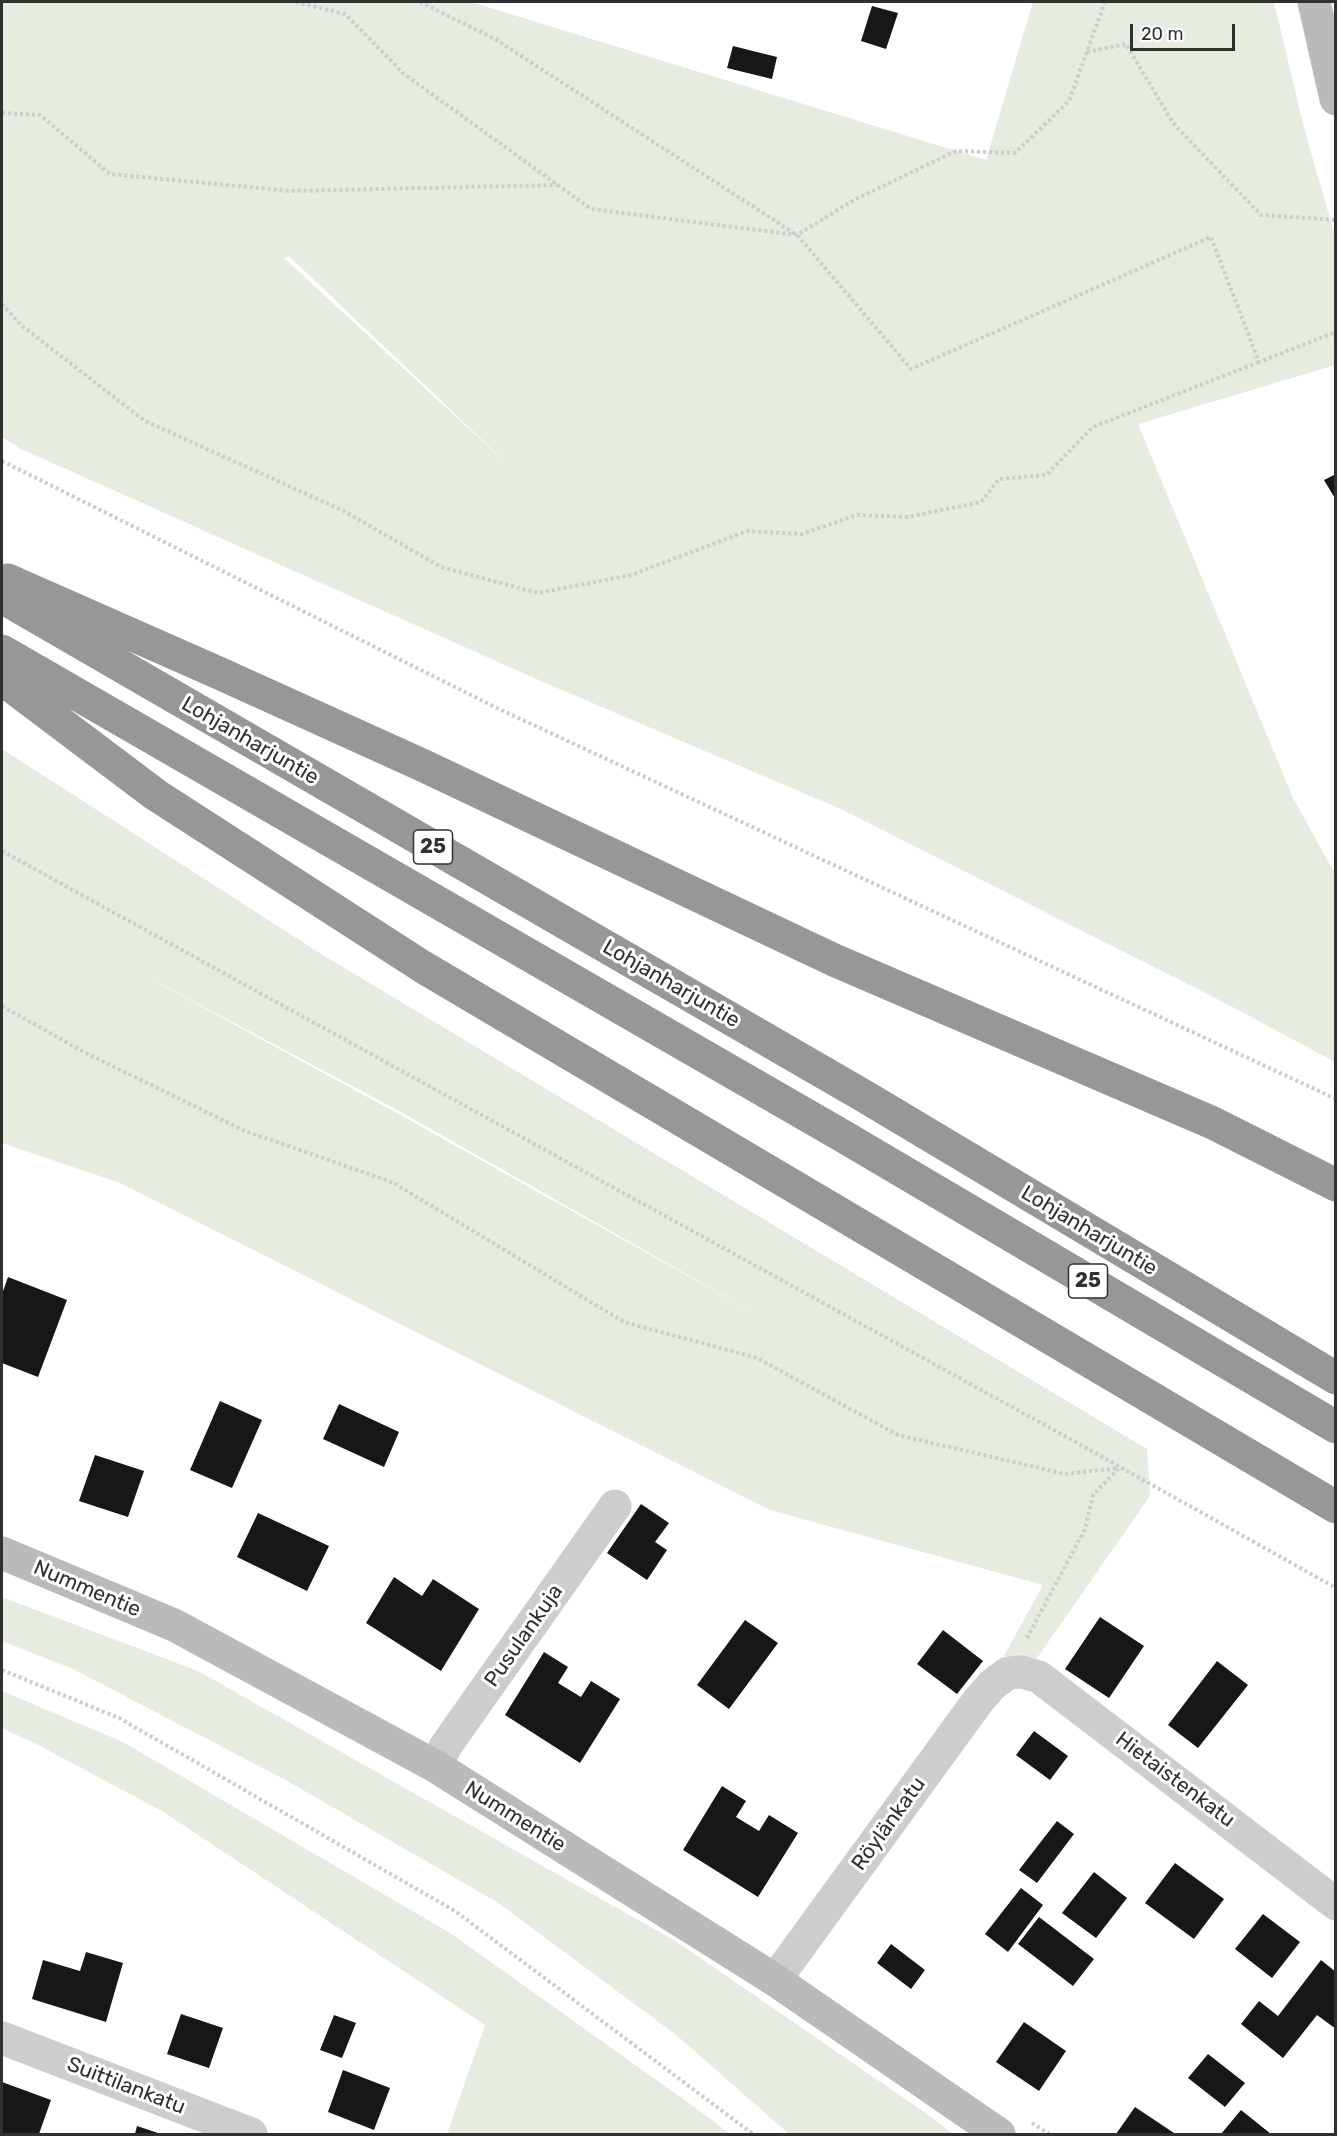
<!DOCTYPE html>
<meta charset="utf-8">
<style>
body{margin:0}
#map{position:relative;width:1337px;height:2136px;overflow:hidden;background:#fff;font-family:Rubik,sans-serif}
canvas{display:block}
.frame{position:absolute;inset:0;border:3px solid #303030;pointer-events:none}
.scale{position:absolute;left:1130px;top:24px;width:105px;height:27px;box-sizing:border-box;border:3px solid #303030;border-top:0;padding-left:8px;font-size:18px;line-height:21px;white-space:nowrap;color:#303030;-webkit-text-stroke:4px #fff;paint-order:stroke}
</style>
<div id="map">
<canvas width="1337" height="2136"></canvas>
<div class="frame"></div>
<div class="scale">20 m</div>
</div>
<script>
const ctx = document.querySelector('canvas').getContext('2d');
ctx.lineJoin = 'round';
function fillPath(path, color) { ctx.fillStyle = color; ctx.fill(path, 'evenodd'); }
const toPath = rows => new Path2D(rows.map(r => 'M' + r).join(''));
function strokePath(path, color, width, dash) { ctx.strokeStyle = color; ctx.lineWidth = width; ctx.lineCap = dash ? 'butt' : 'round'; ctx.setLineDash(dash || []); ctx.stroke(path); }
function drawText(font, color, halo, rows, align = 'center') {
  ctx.font = font + ' Rubik,sans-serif'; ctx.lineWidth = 6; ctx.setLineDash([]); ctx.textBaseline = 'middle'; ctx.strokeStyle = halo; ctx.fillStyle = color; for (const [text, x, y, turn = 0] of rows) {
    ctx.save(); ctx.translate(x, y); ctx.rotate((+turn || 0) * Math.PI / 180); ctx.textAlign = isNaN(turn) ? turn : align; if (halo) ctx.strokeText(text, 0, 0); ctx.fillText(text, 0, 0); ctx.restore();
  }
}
fillPath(toPath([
 [2,2,471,2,986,160,1033,2,1274,2,1304,128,1335,236,1335,365,1138,424,1293,798,1335,874,1335,1062,1225,1003,841,809,543,682,21,449,2,437],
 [289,256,518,474,284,258],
 [2,749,318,952,1147,1449,1150,1496,1037,1658,1004,1656,1043,1585,770,1510,120,1183,2,1143],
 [127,966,401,1112,783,1329,395,1112],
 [2,1597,198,1671,677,1942,927,2114,953,2134,789,2134,675,2034,497,1902,282,1778,73,1669,2,1641],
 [2,1691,123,1742,450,1933,700,2111,730,2134,447,2134,485,2025,162,1811,42,1747,2,1728]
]), '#e6ecdf');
fillPath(toPath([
 [872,6,898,13,886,49,861,41],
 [733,46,777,57,772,79,727,68],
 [1336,474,1336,500,1324,480],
 [8,1277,67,1300,38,1377,2,1363,2,1294],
 [220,1401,262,1420,232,1488,190,1470],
 [339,1404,399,1432,384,1467,323,1439],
 [95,1455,144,1471,128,1517,79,1501],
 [641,1504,669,1523,655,1542,667,1550,647,1580,607,1553],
 [258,1513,329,1546,307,1591,237,1557],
 [394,1577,422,1596,433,1579,479,1609,441,1671,366,1623],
 [1100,1617,1144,1646,1109,1698,1065,1669],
 [745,1620,778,1643,729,1709,697,1685],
 [943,1630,983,1661,957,1694,917,1664],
 [544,1652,568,1667,558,1683,581,1697,591,1681,620,1699,580,1763,505,1715],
 [1217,1661,1248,1685,1198,1748,1168,1725],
 [1034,1731,1068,1756,1050,1780,1016,1755],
 [722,1786,746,1801,736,1817,759,1831,769,1815,798,1833,758,1897,683,1850],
 [1057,1821,1074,1834,1037,1883,1019,1870],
 [1175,1863,1224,1899,1194,1939,1145,1903],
 [1094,1872,1127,1898,1096,1938,1062,1913],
 [1021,1888,1043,1905,1008,1952,985,1934],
 [1263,1914,1300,1942,1272,1978,1235,1949],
 [1039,1917,1094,1959,1073,1986,1018,1944],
 [891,1944,925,1970,911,1989,877,1963],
 [86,1952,123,1963,106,2022,32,1999,43,1960,80,1971],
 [1321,1960,1336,1972,1336,2029,1317,2015,1283,2058,1241,2024,1259,2001,1278,2016],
 [181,2014,223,2028,209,2068,167,2054],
 [334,2015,356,2023,342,2058,320,2050],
 [1024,2022,1066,2051,1039,2091,996,2062],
 [1208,2054,1245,2083,1225,2107,1188,2078],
 [343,2070,390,2088,374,2130,328,2112],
 [2,2082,51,2100,39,2134,2,2134],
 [1135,2107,1174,2133,1172,2134,1116,2134],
 [1241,2110,1271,2134,1221,2134],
 [137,2126,161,2134,135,2134]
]), '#171717');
strokePath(toPath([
 [296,2,345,14,404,74,591,209,797,235,854,200,956,151,1015,153,1069,101,1105,2],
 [420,2,495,39,797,235,911,369,1211,237,1259,362,1336,332],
 [1087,52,1126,44,1173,123,1261,215,1336,220],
 [2,113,40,115,110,174,291,191,557,185],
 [2,304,21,325,145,421,344,511,441,567,538,593,631,575,747,531,802,534,857,515,907,517,981,502,999,479,1046,475,1093,427,1259,362],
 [2,461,497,708,1336,1099],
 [2,851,1063,1435,1336,1588],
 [2,1006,84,1052,245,1131,392,1182,624,1322,757,1358,898,1435,1065,1474,1119,1468],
 [1027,1638,1085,1529,1093,1495,1119,1468],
 [2,1670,119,1718,455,1911,753,2134],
 [1032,2123,1049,2134]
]), '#cdcdcd', 4, [3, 3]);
strokePath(toPath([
 [435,1766,447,1744,615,1506],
 [775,1980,978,1701,992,1685,1008,1673,1022,1672,1039,1677,1336,1904],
 [2,2038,251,2134]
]), '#cdcdcd', 33);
strokePath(toPath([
 [1314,2,1336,99],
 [2,1553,174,1625,435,1766,775,1980,999,2134]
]), '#bababa', 33);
strokePath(toPath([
 [8,580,221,674,422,765,834,960,1213,1123,1336,1185],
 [2,597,864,1096,1336,1378],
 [2,651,841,1135,1336,1427],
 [2,679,156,795,423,967,1336,1507]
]), '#979797', 33);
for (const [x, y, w] of [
 [433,847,39],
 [1088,1281,39]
]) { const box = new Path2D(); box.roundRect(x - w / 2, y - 17, w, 34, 4.5); ctx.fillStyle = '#fff'; ctx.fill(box); strokePath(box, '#303030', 1.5); }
drawText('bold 20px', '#303030', null, [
 ["25",433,847],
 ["25",1088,1281]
]);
drawText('21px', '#303030', '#fff', [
 ["Lohjanharjuntie",250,741,30],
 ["Lohjanharjuntie",671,984,30],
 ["Lohjanharjuntie",1089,1231,31],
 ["Nummentie",87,1589,23],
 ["Pusulankuja",524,1636,-55],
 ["Hietaistenkatu",1175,1780,37],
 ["Nummentie",515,1817,32],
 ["Röylänkatu",889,1824,-54],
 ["Suittilankatu",126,2086,21]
]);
</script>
